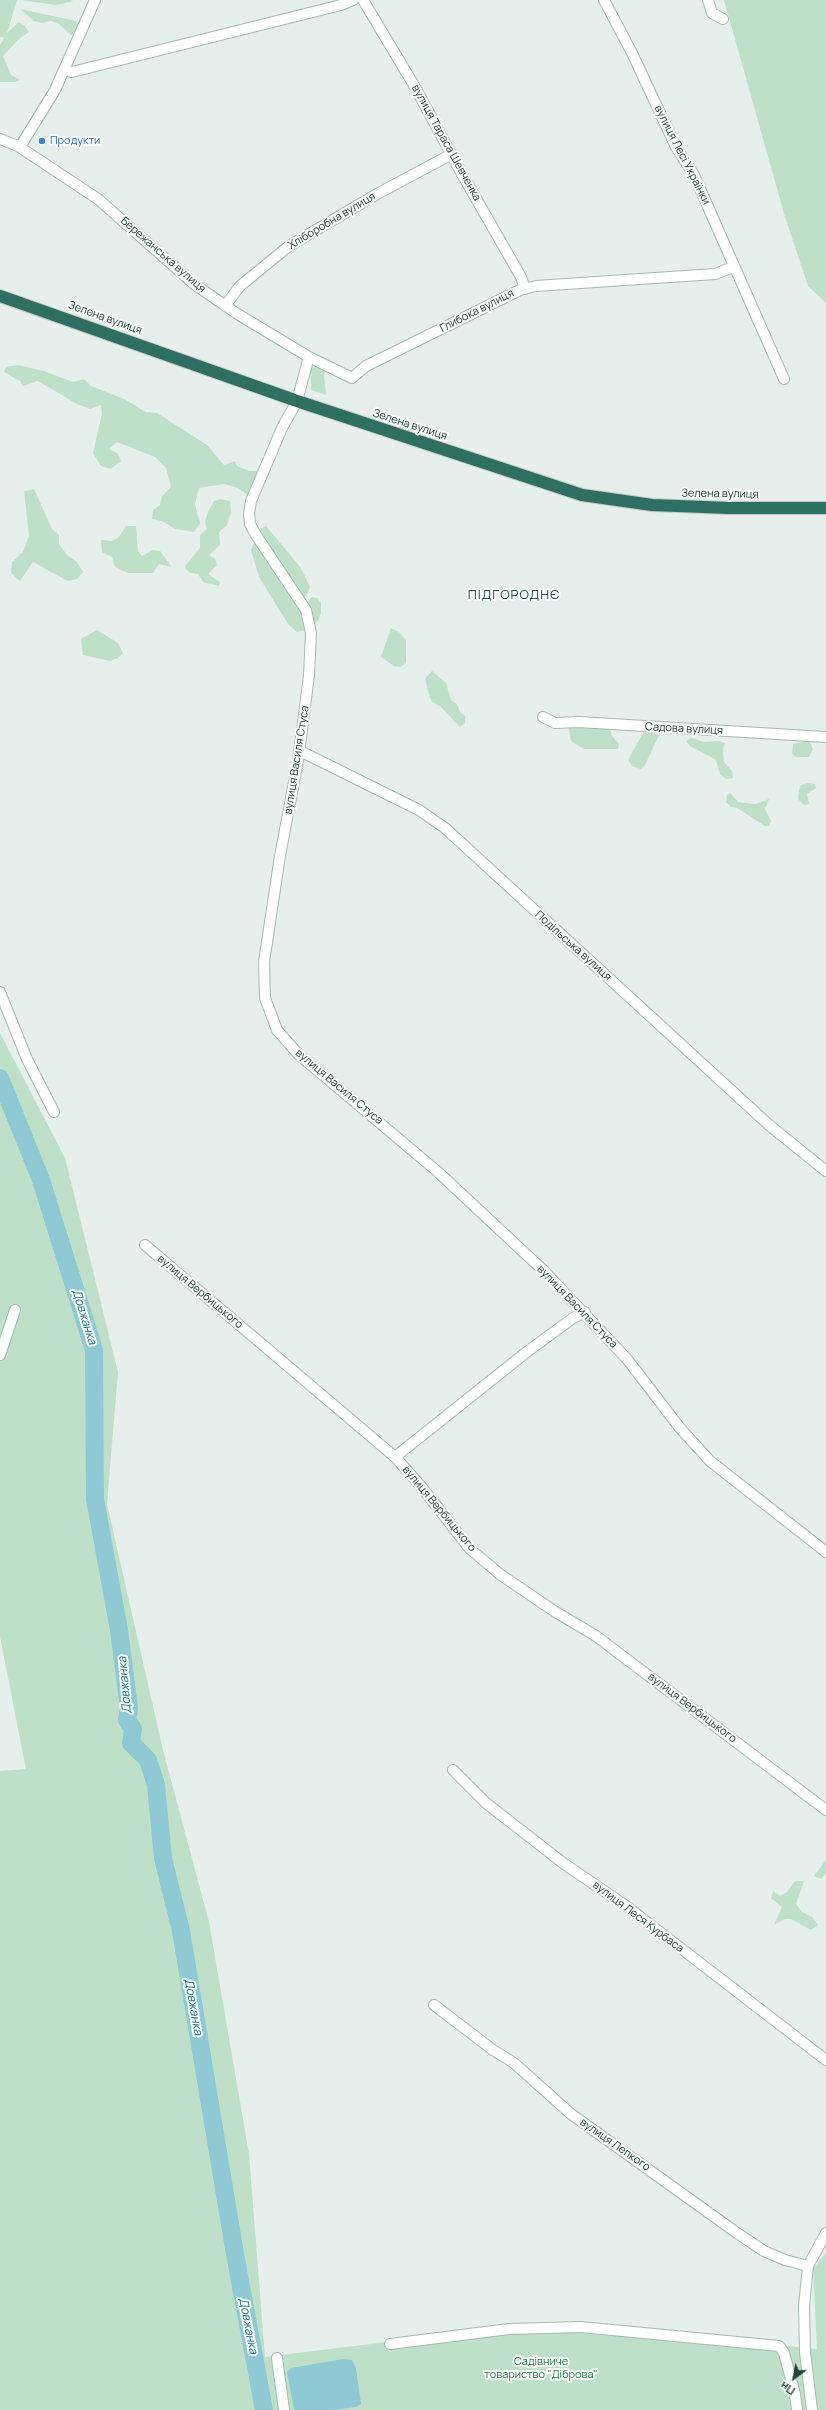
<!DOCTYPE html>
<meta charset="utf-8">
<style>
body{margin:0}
#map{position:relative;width:826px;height:2410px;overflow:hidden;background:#e6efeb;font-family:Manrope,sans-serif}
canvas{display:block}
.north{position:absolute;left:774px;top:2358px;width:40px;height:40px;-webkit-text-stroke:3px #f7fbf9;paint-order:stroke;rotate:212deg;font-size:11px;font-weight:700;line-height:16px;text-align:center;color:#24423a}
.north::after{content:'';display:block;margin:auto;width:14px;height:18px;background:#24423a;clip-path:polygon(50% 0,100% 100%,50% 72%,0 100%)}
</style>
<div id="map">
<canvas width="826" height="2410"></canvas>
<div class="north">Пн</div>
</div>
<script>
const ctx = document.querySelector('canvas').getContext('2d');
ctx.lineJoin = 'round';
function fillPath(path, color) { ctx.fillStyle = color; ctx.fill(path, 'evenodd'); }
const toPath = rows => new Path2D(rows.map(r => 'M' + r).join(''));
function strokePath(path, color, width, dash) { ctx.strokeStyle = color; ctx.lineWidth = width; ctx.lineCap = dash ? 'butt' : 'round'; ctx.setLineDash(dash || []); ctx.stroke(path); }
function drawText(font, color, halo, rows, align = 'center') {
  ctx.font = font + ' Manrope,sans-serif'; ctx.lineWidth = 4; ctx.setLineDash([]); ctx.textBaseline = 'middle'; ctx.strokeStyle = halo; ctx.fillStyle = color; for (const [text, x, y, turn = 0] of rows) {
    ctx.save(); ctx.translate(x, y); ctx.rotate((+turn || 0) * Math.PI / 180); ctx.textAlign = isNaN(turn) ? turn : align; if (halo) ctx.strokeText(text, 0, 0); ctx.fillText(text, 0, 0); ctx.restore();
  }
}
fillPath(toPath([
 [0,0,17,0,7,33,19,22,25,26,29,32,20,38,3,56,11,75,20,80,15,82,0,82,0,45,4,38,0,37],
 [21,0,71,0,73,1,56,5],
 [724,0,826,0,826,303,808,286,785,217],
 [20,9,76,21,81,27,78,34,71,35,59,24,51,21,42,23,34,21],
 [18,365,44,371,73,382,84,379,91,386,124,399,146,412,157,413,207,445,224,465,235,461,237,466,249,471,258,471,249,496,238,488,224,484,199,488,195,504,200,524,194,532,175,529,162,521,152,519,153,510,160,505,162,496,171,487,166,468,155,457,117,442,109,449,117,453,121,461,111,469,101,466,93,453,102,414,101,405,90,409,77,404,38,381,23,386,20,381,4,372,6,367],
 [315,366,325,371,324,375,326,395,311,390,311,370],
 [34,489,52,529,59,535,59,544,67,555,77,562,83,572,77,579,68,581,33,562,20,581,11,573,12,562,23,552,29,536,24,491],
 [220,499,230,501,231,512,227,525,219,532,220,545,209,555,215,559,217,565,208,574,220,582,219,586,203,582,198,574,190,573,185,568,186,565,200,548,200,535,207,529,205,522,208,512,214,501],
 [126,526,136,526,138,551,142,556,152,550,160,551,172,567,159,564,153,573,128,573,115,567,112,557,102,552,101,540,112,541,119,537],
 [266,526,301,568,310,587,308,593,303,598,296,599,298,607,302,609,312,597,317,598,321,603,321,613,318,621,306,630,297,632,288,624,259,577,251,550,259,529],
 [391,628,399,632,406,640,406,663,400,667,394,666,381,657],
 [97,630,118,643,123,653,118,658,110,661,83,655,81,639],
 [432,671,446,683,451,700,457,704,460,712,465,716,465,723,460,727,440,706,432,702,429,695,425,679],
 [571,721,609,726,612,736,619,744,618,749,584,749,571,741,569,730],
 [648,731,659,735,645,765,641,769,632,766,628,760,643,733],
 [691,738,704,742,719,741,725,743,723,750,724,762,732,771,733,778,726,779,720,774,716,760,690,746,686,741],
 [809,740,813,749,809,757,796,757,792,754,793,744],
 [808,783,815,784,816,788,807,794,809,804,804,805,798,799,799,790,801,785],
 [730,793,738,802,746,803,756,804,769,799,765,809,771,821,769,826,765,826,737,808,731,807,726,802,727,795],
 [0,1033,65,1158,118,1372,107,1504,163,1750,209,1922,249,2154,265,2357,509,2327,583,2325,817,2349,813,2269,826,2253,826,2410,0,2410,0,1771,26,1769,0,1637],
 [826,1860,826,1873,821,1879,814,1876],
 [795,1881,804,1881,796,1904,802,1912,812,1917,818,1925,811,1930,791,1919,785,1919,774,1925,782,1907,771,1898,773,1891,780,1896,787,1892]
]), '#bfe0c8');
fillPath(toPath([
 [343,2359,352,2360,356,2368,361,2404,356,2407,334,2410,294,2410,287,2372,291,2368]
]), '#8ec9d4');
strokePath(toPath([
 [0,1078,41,1180,94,1350,95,1499,119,1630,129,1708,127,1720,133,1729,131,1743,148,1760,156,1785,163,1858,181,1931,235,2254,264,2410]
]), '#8ec9d4', 18);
const street = toPath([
 [363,0,415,87,462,174,521,277,525,289],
 [604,0,632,53,676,147,694,175,784,379],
 [708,0,712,13,723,19],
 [66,70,72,72,341,5,353,0],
 [0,139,18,146,98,199,194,284,236,313,309,357,297,401,282,428,251,501,249,514,250,524,256,535,306,610,311,633,309,675,298,761,280,856,264,962,265,998,277,1030,299,1055,438,1172,545,1272,627,1359,680,1428,710,1461,826,1552],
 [20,147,55,90,95,0],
 [225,306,240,286,289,246,377,194,452,154],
 [309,357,352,378,366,366,520,290,536,286,715,274,733,267],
 [543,717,555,723,579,722,826,737],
 [300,751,419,810,445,828,769,1125,826,1171],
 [0,992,27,1059,54,1112],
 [145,1245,395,1457,420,1485,470,1549,501,1575,554,1611,596,1636,826,1810],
 [0,1355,15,1310],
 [395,1457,528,1351,573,1318,585,1312],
 [453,1770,486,1803,563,1863,626,1906,826,2060],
 [434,2005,493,2050,514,2063,571,2114,737,2233,764,2251,785,2260,808,2266],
 [390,2344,509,2329,581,2327,779,2346,784,2353,795,2394,797,2410],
 [277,2358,284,2410],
 [812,2410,805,2352,804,2306,808,2266,826,2233]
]);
const highway = toPath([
 [0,296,297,401,582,495,652,505,729,508,826,508]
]);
strokePath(street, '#a8b8b2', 12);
strokePath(highway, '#c2cac8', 14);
strokePath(street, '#fff', 10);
strokePath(highway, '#2f6f62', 12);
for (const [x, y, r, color] of [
 [42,141,4,"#3f7fe0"]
]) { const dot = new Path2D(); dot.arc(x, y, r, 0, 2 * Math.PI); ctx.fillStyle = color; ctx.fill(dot); strokePath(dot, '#f7fbf9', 1.5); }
drawText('11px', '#366cbe', '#f7fbf9', [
 ["Продукти",50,141]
], 'left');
drawText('11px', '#24423a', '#f7fbf9', [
 ["вулиця Тараса Шевченка",446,143,61],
 ["вулиця Лесі Українки",682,155,63],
 ["Хліборобна вулиця",332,221,-31],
 ["Бережанська вулиця",163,255,41],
 ["Глибока вулиця",477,311,-27],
 ["Зелена вулиця",105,318,20],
 ["Зелена вулиця",410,425,18],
 ["Зелена вулиця",720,494,1],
 ["Садова вулиця",684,729,3],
 ["вулиця Василя Стуса",297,760,-81],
 ["Подільська вулиця",573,946,42],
 ["вулиця Василя Стуса",339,1087,40],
 ["вулиця Вербицького",200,1292,40],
 ["вулиця Василя Стуса",577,1307,46],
 ["вулиця Вербицького",439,1509,50],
 ["вулиця Вербицького",692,1708,37],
 ["вулиця Леся Курбаса",638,1917,37],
 ["вулиця Лепкого",615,2145,35]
]);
drawText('11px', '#2d7a4b', '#f7fbf9', [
 ["Садівниче",541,2362],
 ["товариство \"Діброва\"",541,2375]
]);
drawText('italic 12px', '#1c6f80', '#f7fbf9', [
 ["Довжанка",84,1317,73],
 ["Довжанка",125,1685,-95],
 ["Довжанка",193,2007,80],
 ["Довжанка",248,2326,79]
]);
ctx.letterSpacing = '1px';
drawText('13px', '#1f5548', '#f7fbf9', [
 ["ПІДГОРОДНЄ",514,595]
]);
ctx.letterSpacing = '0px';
</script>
